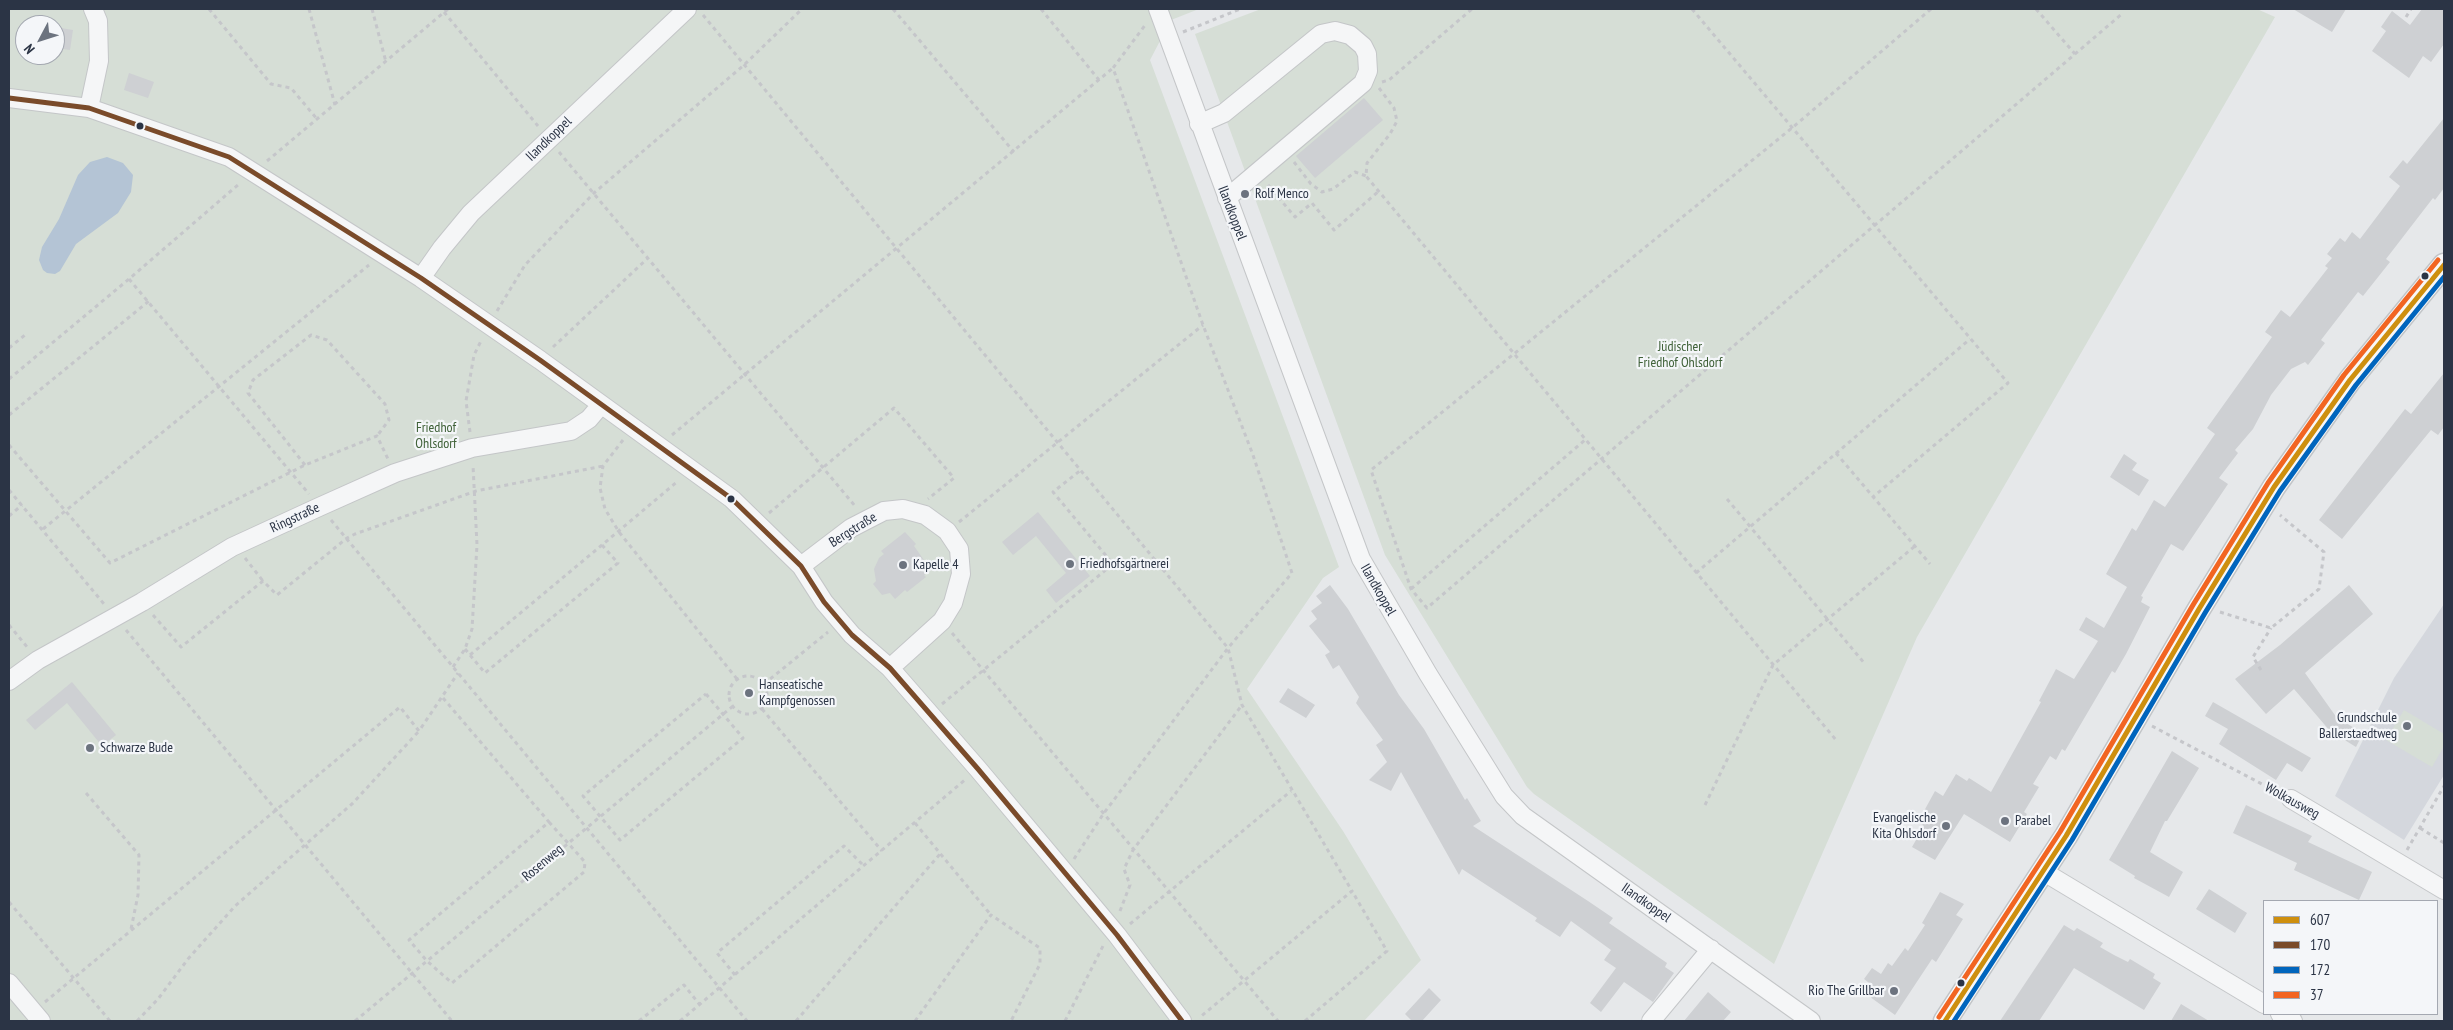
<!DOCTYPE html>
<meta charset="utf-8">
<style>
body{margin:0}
#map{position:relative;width:2453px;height:1030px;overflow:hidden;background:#e6e8ea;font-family:"PT Sans Narrow",sans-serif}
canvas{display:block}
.frame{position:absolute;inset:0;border:10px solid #2b3445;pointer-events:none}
.legend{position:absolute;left:2263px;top:900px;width:175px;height:115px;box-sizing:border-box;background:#f4f6f9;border:1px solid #a4a8b1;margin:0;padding:6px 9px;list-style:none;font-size:15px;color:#2b3445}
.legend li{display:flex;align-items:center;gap:10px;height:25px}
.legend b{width:25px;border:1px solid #a4a8b1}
.north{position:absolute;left:15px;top:15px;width:50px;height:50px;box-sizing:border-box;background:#f4f6f9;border:1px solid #a4a8b1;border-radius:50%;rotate:230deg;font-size:14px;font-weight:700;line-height:20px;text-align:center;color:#2b3445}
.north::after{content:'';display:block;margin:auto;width:18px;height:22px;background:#6c737f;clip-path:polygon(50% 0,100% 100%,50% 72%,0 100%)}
</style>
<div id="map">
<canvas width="2453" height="1030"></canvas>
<div class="frame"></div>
<ul class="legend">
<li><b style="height:6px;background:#ce8f0e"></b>607</li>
<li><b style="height:6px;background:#7a4b2a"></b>170</li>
<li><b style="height:6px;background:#0065bd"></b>172</li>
<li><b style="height:6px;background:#f26522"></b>37</li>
</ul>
<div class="north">N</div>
</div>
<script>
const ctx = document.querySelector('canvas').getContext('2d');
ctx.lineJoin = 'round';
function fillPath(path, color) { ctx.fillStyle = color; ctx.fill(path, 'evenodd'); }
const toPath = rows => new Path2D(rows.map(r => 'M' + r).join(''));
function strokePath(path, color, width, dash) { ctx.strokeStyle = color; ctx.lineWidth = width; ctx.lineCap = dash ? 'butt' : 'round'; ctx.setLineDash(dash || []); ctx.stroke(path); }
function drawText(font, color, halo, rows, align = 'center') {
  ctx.font = font + ' "PT Sans Narrow",sans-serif'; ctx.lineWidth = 4.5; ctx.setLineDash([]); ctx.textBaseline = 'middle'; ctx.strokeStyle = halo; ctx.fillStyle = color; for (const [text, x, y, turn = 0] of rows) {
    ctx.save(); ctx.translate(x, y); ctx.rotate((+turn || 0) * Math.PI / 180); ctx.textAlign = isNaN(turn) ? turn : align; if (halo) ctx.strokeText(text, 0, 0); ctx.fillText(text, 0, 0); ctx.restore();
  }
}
fillPath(toPath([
 [2444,604,2444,775,2404,840,2335,796,2394,678]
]), '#d4d7dd');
fillPath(toPath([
 [9,9,1199,9,1171,20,1150,60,1339,567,1323,578,1247,689,1343,831,1421,960,1364,1021,9,1021],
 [25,25,55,25,55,55,25,55],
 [1261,9,2257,9,2275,17,1917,637,1774,964,1534,794,1527,787,1385,555,1195,34],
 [2404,710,2444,734,2444,746,2432,767,2386,740]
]), '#d6ded6');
fillPath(toPath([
 [107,157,123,163,133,175,131,192,118,213,76,244,60,271,55,274,47,273,43,270,39,260,42,247,59,219,78,175,90,162]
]), '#b4c4d5');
fillPath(toPath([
 [2293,9,2346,9,2332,32],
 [2422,9,2444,9,2444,44,2431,62,2423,56,2409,78,2372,51,2386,31,2381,27,2392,11,2410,25],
 [55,27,73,30,70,50,55,48],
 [129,73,154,82,148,98,124,90],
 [1364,98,1383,120,1315,178,1296,156],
 [2444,118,2444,188,2435,200,2433,198,2386,259,2390,262,2363,296,2358,292,2321,340,2325,343,2308,365,2305,362,2291,369,2271,395,2253,429,2235,450,2238,453,2219,478,2228,484,2183,551,2171,544,2141,596,2143,597,2141,602,2150,607,2126,654,2115,673,2112,671,2065,751,2062,749,2056,760,2050,756,2033,784,2039,787,2024,812,2027,814,2010,842,1964,814,1935,860,1912,847,1924,826,1918,822,1935,791,1943,796,1956,774,1967,781,1969,778,1991,792,2041,702,2039,701,2056,669,2074,679,2098,641,2079,630,2086,617,2104,628,2127,587,2106,574,2132,528,2136,531,2154,500,2165,507,2215,434,2207,428,2272,337,2265,332,2281,310,2290,317,2328,268,2325,266,2332,258,2327,254,2340,238,2345,242,2352,232,2360,239,2400,186,2389,177,2403,160,2407,164],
 [2444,373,2444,427,2438,435,2431,430,2342,539,2319,520,2405,409,2411,414],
 [2124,454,2137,463,2132,470,2149,480,2139,496,2110,477],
 [1038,512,1090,576,1056,603,1046,590,1066,573,1036,536,1013,555,1002,542],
 [905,532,916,544,914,546,931,570,924,575,926,577,907,592,905,590,895,599,890,593,882,595,873,584,876,581,874,569,879,558,884,554,881,551],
 [1330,585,1348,609,1399,695,1424,729,1465,800,1467,798,1481,821,1473,826,1588,901,1613,918,1609,923,1667,963,1665,967,1674,973,1653,1002,1624,982,1601,1012,1590,1003,1616,968,1604,960,1611,950,1571,921,1560,937,1535,921,1537,918,1462,869,1459,875,1401,772,1391,791,1369,780,1387,762,1376,745,1383,740,1356,703,1359,697,1339,665,1333,669,1325,655,1330,652,1309,626,1317,619,1311,611,1322,603,1316,596],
 [2349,585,2373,614,2305,673,2337,718,2363,733,2356,747,2330,731,2294,689,2266,714,2235,679,2280,645],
 [72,682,116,735,102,746,67,703,35,730,26,720],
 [1288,688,1315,705,1306,718,1279,702],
 [2213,702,2311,758,2302,772,2287,763,2276,780,2219,744,2228,729,2205,716],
 [2172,751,2199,768,2167,821,2165,821,2150,852,2183,872,2169,897,2134,878,2135,876,2109,860],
 [2246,805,2312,836,2308,842,2372,872,2359,900,2294,870,2297,863,2233,833],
 [2209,889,2247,913,2235,933,2196,909],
 [1940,892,1964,904,1956,915,1963,919,1936,962,1932,959,1895,1015,1866,994,1872,985,1864,979,1872,968,1881,974,1888,963,1892,966,1905,948,1908,951,1925,925,1922,923],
 [2064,925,2074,931,2077,928,2103,943,2100,947,2114,955,2128,962,2130,959,2155,974,2153,978,2161,983,2144,1010,2074,968,2039,1021,2000,1021],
 [1429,988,1441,1000,1422,1021,1412,1021,1405,1014],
 [1708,992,1731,1012,1723,1021,1684,1021],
 [2181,1004,2209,1021,2171,1021]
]), '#ced0d3');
const minor = toPath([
 [1158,9,1361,559,1428,674,1504,796,1523,816,1811,1021],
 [9,98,89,108,229,157,421,278,540,360,732,499,801,566,824,602,852,635,890,668,978,769,1117,935,1182,1021],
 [89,108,99,61,98,21,93,9],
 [1199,124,1224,113,1321,34,1335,31,1350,35,1363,46,1367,54,1368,71,1363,83,1227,198],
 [421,278,442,248,471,213,687,9],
 [801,566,851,528,884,511,903,509,925,515,947,531,959,549,961,574,953,603,942,621,890,668],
 [9,681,38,660,142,602,232,547,319,507,395,473,472,448,571,431,589,419,600,406],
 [2291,799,2444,890],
 [2044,872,2264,1004],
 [9,983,41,1021],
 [2280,1014,2293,1021],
 [1651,1021,1711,949]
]);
const major = toPath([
 [1945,1021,2066,836,2199,609,2274,487,2350,380,2444,265]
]);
strokePath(minor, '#c4c6c8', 20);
strokePath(major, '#c2c5c8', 25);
strokePath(toPath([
 [209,9,271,84,291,88,317,119],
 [309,9,335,105],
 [372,9,386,62],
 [893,9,1014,152],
 [1041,9,1099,80],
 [1692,9,2008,383,1873,497],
 [1931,9,1792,128,1371,470,1411,589,1427,608,2123,13],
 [2036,9,2075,54],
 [444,12,538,126],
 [703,15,1228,648,1242,705,1352,891,1199,1018],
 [2406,17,2411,9],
 [1183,32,1240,9],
 [1382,82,1389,80,1472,9],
 [1379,88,1394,108,1397,121,1390,134,1367,163,1366,176,1836,740],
 [559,152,855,506],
 [267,161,448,9],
 [1294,162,1311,184,1322,192,1333,189,1355,172,1366,176],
 [1268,185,1295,217,1312,203,1334,230,1379,191],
 [129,279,309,494],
 [497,311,525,265,594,193,744,65,802,9],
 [553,347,648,258],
 [9,348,25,335],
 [9,379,129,279,239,184],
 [9,415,149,301],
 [470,432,466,401,474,355,481,341],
 [672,435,1113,68],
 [623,440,603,466,600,488,605,509,619,532,737,679],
 [9,445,110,563,305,465,377,436,388,459],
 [1836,453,1930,564],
 [305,465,248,393,253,380,311,335,327,340,385,404,389,420,377,436],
 [9,490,104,604],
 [1727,499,1865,664],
 [769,513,894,408,954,478,928,499],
 [9,516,22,505],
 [331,520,747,1021],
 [959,522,1203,325],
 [43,529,369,265],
 [245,558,263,581],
 [1696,573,1970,339],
 [1411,589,1585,440],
 [2220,612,2271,628,2319,589,2324,552,2280,515],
 [153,615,181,647,263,581,277,595,347,538,355,534,476,491,603,466],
 [9,625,28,648],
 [126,630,452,1021],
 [952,633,1278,1021],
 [465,649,485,673,618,563,602,545,678,481],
 [470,655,602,545],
 [453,667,465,649,472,629,477,545,473,465],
 [2261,670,2253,657,2271,628],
 '729 695a19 19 0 1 1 38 0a19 19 0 1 1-38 0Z',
 [764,684,828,632],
 [706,694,743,738,620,840,583,796,706,694],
 [443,698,549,822],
 [942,704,1113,564,1053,492,1081,470],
 [762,709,882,851],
 [2152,726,2277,792],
 [86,793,139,855,138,895,131,929],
 [1705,805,1773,665,1915,546],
 [549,822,585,862,584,872,452,983,427,961,409,940,549,822],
 [915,823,991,915],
 [2420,828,2444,843],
 [2407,850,2444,786],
 [1074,859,1104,813,1228,648,1292,573,1253,455,1203,325,1113,68,1146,24],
 [9,902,110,1021],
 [1120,911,1130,885,1124,869,1133,850,1242,705],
 [1130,924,1291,791],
 [735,975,717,953,844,846,864,866],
 [45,1002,400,707,419,731,458,673],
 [137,1021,158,999,188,959,235,906,353,803,419,731],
 [355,1021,733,706],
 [639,1021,684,985,700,1005],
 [680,1021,966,779],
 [796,1021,940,854],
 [915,1021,991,915,1040,948,1040,964,1011,1021],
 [1065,1021,1103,946],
 [1305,1021,1387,951,1352,891]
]), '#c5c6ca', 3, [4, 4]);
strokePath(minor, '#f5f6f7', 18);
strokePath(major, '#f8f8f8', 22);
strokePath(toPath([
 [1945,1021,2066,836,2199,609,2274,487,2350,380,2444,265]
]), '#ce8f0e', 5);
strokePath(toPath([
 [9,98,89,108,229,157,421,278,540,360,732,499,801,566,824,602,852,635,890,668,978,769,1117,935,1182,1021]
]), '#7a4b2a', 5);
strokePath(toPath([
 [1954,1021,2072,840,2205,613,2280,491,2356,385,2444,277]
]), '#0065bd', 5);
strokePath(toPath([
 [1939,1017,2060,832,2193,605,2268,483,2344,375,2438,260]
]), '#f26522', 5);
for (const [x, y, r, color] of [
 [140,126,4.5,"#2b3445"],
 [1245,194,5,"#6c737f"],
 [2425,276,4.5,"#2b3445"],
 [731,499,4.5,"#2b3445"],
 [1070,564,5,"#6c737f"],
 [903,565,5,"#6c737f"],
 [749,693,5,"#6c737f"],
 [2407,726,5,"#6c737f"],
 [90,748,5,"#6c737f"],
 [2005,821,5,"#6c737f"],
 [1946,826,5,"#6c737f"],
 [1961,983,4.5,"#2b3445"],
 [1894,991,5,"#6c737f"]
]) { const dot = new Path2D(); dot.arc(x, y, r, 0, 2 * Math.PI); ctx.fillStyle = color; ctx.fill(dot); strokePath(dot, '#f4f6f9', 2); }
drawText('14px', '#2b3445', '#f4f6f9', [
 ["Ilandkoppel",549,139,-44],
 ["Ilandkoppel",1232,213,69],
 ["Ringstraße",295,518,-25],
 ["Bergstraße",853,530,-32],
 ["Ilandkoppel",1378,590,60],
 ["Wolkausweg",2292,801,29],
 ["Rosenweg",543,863,-40],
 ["Ilandkoppel",1646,903,35]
]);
drawText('14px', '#2b3445', '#f4f6f9', [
 ["Rolf Menco",1255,194],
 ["Friedhofsgärtnerei",1080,564],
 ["Kapelle 4",913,565],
 ["Hanseatische",759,685],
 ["Kampfgenossen",759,701],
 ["Grundschule",2397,718,"right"],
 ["Ballerstaedtweg",2397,734,"right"],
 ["Schwarze Bude",100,748],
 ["Evangelische",1936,818,"right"],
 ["Kita Ohlsdorf",1936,834,"right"],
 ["Parabel",2015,821],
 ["Rio The Grillbar",1884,991,"right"]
], 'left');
drawText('14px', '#3f6138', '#f4f6f9', [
 ["Jüdischer",1680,347],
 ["Friedhof Ohlsdorf",1680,363],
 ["Friedhof",436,428],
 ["Ohlsdorf",436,444]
]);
</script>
